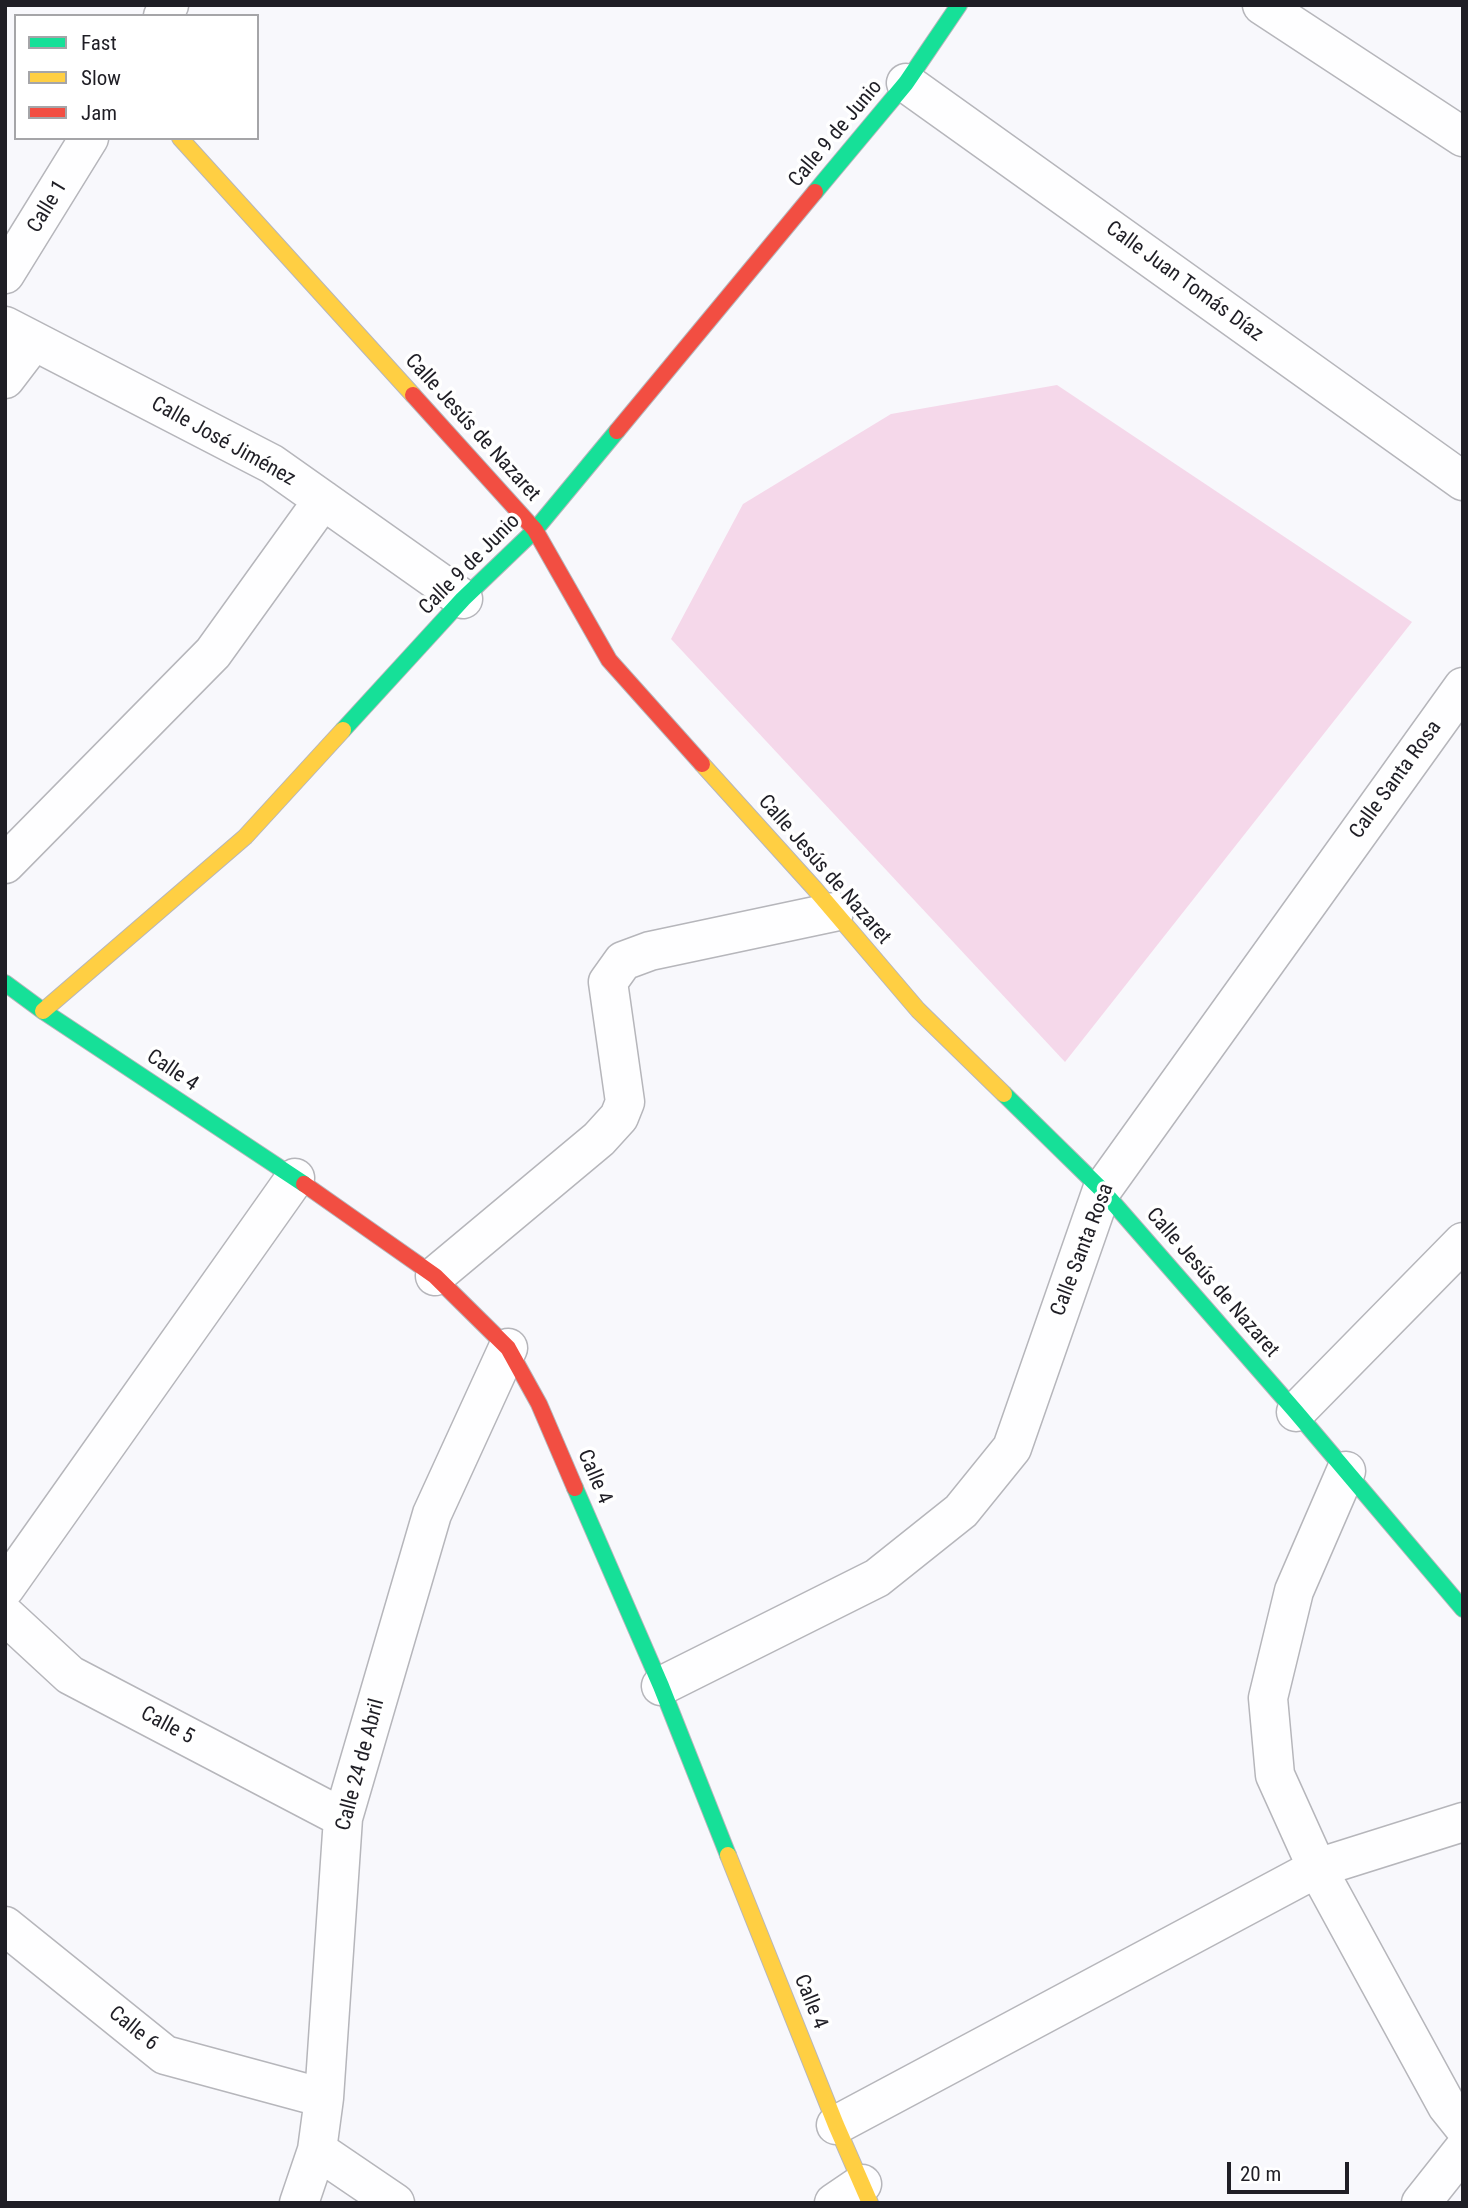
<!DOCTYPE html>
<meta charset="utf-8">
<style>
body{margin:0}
#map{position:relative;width:1468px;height:2208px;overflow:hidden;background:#f8f8fc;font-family:"Roboto Condensed",sans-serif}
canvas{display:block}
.frame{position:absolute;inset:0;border:7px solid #1f1e25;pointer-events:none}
.legend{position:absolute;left:14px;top:14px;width:245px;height:126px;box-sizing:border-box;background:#fff;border:2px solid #a5a5a8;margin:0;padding:9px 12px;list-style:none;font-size:21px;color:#1f1e25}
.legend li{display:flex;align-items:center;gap:14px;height:35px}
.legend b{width:35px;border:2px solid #a5a5a8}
.scale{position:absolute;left:1227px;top:2162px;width:122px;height:32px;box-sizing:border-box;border:4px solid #1f1e25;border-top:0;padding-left:9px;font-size:21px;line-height:24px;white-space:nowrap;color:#1f1e25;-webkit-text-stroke:5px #fff;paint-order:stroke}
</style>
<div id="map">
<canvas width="1468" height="2208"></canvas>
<div class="frame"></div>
<ul class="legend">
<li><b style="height:9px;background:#16e098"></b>Fast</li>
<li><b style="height:9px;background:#ffcf43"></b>Slow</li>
<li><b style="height:9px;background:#f24e42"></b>Jam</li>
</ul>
<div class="scale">20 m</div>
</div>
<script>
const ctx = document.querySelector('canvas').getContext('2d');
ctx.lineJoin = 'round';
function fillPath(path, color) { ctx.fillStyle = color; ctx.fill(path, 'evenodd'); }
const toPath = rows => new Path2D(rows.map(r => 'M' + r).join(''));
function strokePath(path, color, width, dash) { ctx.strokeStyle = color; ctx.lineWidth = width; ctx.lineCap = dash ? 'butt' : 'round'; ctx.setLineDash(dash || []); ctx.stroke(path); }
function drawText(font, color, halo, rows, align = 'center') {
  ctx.font = font + ' "Roboto Condensed",sans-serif'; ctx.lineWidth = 7; ctx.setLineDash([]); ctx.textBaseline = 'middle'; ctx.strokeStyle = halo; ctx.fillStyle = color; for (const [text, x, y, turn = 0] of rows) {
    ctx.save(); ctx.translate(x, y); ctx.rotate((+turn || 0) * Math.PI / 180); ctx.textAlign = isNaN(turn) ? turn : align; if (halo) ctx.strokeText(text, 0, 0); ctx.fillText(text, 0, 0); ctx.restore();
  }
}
fillPath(toPath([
 [1057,385,1412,622,1065,1062,671,639,743,504,891,414]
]), '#f5d8ea');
const street = toPath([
 [1262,5,1463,137],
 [163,16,169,5],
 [906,83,1463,481],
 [5,274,89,138],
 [5,326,272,464,463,599],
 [5,379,34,341],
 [5,864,213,653,323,500],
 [435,1276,599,1139,619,1117,625,1102,608,982,623,961,650,951,834,912],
 [1296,1412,1463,1242],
 [1346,1471,1294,1591,1268,1698,1275,1775,1317,1868,1447,2106,1463,2126],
 [5,1588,295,1178],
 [5,1615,70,1675,343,1818],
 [661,1686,877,1578,961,1511,1012,1448,1102,1190,1463,687],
 [5,1926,165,2055,324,2098],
 [836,2125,1317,1868,1463,1822],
 [317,2150,395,2203],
 [299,2203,317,2150,324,2098,343,1818,432,1514,508,1348],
 [834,2203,862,2184],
 [1421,2203,1463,2150]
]);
const fast = toPath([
 [815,192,906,83,959,5],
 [343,730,463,599,535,530,617,431],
 [5,983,43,1011,304,1184],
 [1004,1094,1102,1190,1296,1412,1463,1609],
 [575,1488,661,1686,728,1855]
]);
const slow = toPath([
 [180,138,413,395],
 [702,764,814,888,918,1010,1004,1094],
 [43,1011,245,837,343,730],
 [728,1855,836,2125,870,2203]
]);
const jam = toPath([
 [413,395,535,530,609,660,702,764],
 [617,431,815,192],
 [304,1184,435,1276,508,1348,539,1404,575,1488]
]);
strokePath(street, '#b6b6bb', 41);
strokePath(fast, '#b6b6bb', 18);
strokePath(slow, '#b6b6bb', 18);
strokePath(jam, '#b6b6bb', 18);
strokePath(street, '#fefeff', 38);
strokePath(fast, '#16e098', 16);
strokePath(slow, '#ffcf43', 16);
strokePath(jam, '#f24e42', 16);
drawText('21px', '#1f1e25', '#fff', [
 ["Calle 9 de Junio",836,134,-50],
 ["Calle 1",48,207,-59],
 ["Calle Juan Tomás Díaz",1184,282,36],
 ["Calle Jesús de Nazaret",472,428,48],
 ["Calle José Jiménez",223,442,29],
 ["Calle 9 de Junio",470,565,-45],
 ["Calle Santa Rosa",1396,780,-54],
 ["Calle Jesús de Nazaret",824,870,49],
 ["Calle 4",172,1071,34],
 ["Calle Santa Rosa",1083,1250,-69],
 ["Calle Jesús de Nazaret",1212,1283,49],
 ["Calle 4",594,1477,67],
 ["Calle 5",167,1726,28],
 ["Calle 24 de Abril",361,1765,-75],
 ["Calle 4",810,2002,68],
 ["Calle 6",133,2029,39]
]);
</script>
